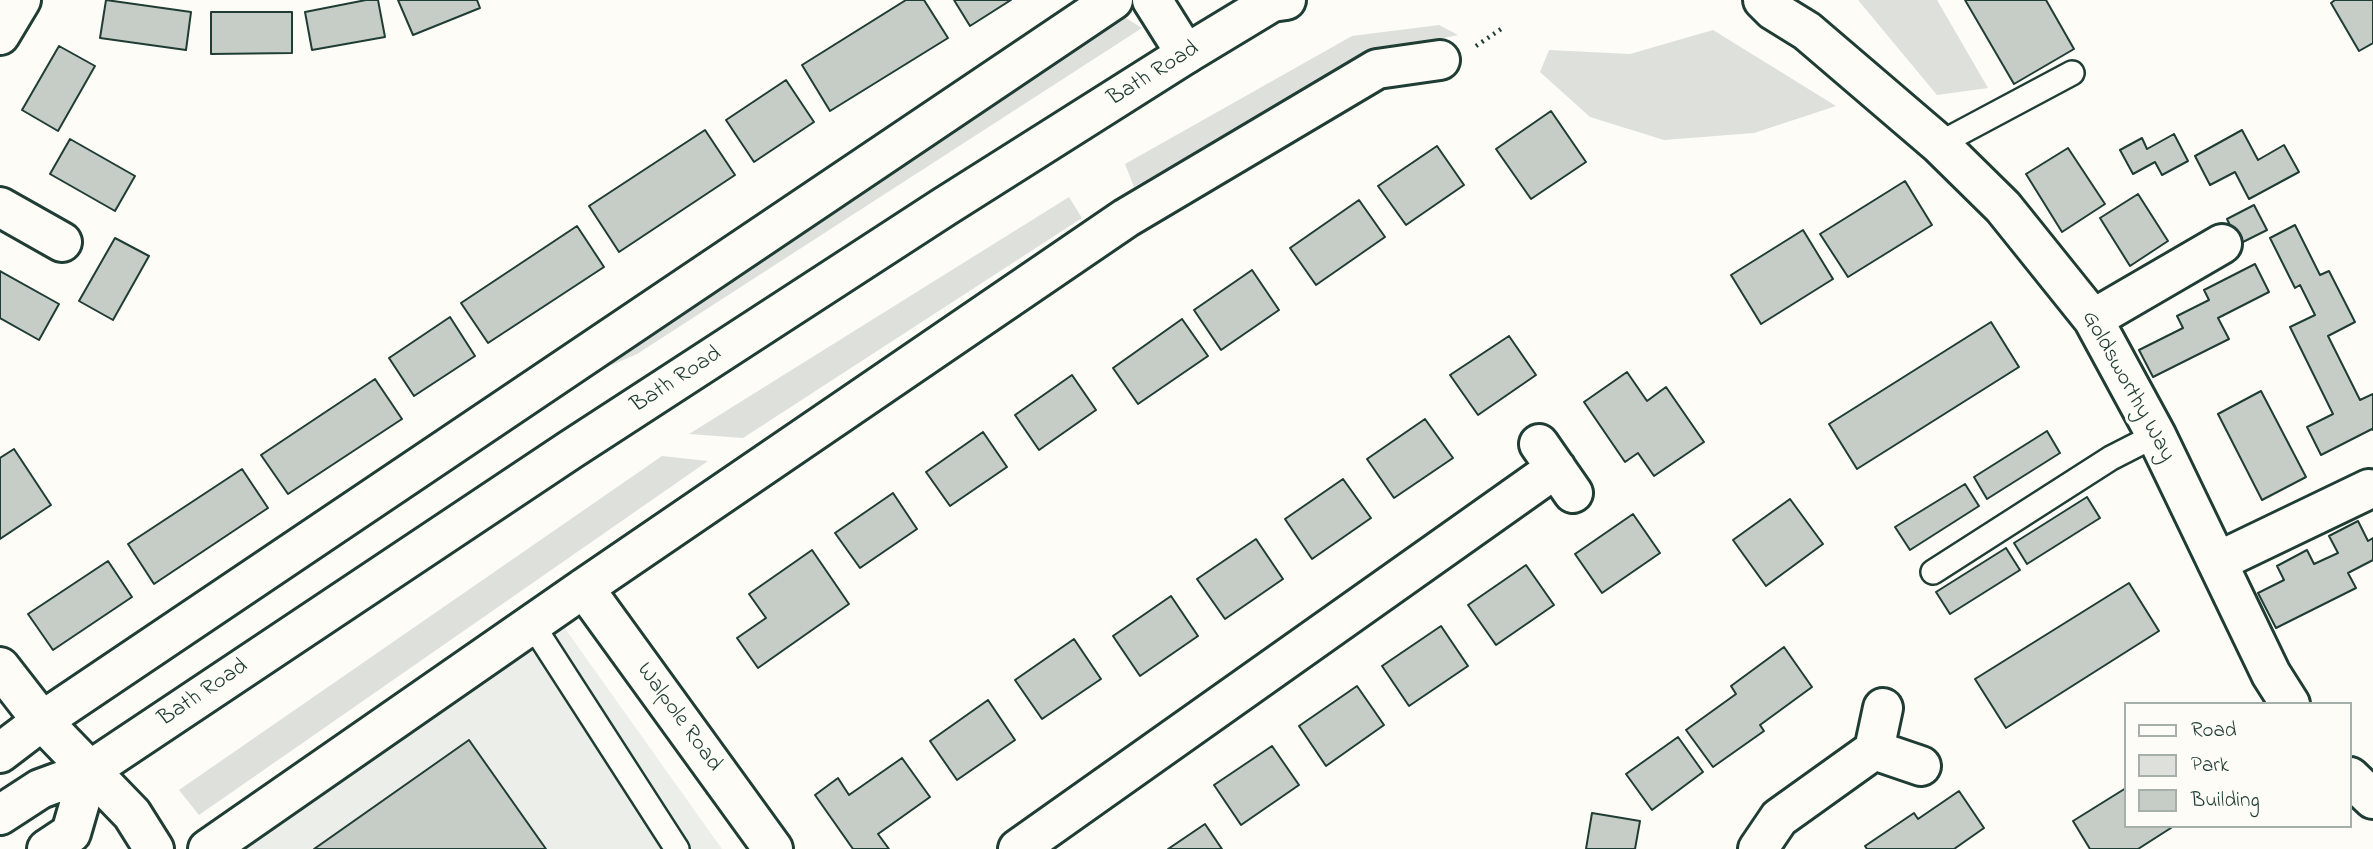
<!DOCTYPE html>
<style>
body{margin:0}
#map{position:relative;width:2373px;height:849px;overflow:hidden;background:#fdfcf7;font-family:"Indie Flower",sans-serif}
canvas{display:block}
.legend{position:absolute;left:2124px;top:702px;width:228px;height:126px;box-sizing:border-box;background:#fdfcf7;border:2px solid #a4b0a9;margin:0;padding:9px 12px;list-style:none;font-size:21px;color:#1f3d34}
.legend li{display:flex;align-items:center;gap:14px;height:35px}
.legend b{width:35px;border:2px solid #a4b0a9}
</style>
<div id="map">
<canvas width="2373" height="849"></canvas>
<ul class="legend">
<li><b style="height:9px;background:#fdfcf7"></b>Road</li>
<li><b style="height:19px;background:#dde0db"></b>Park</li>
<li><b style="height:19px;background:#c6cdc7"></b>Building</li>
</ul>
</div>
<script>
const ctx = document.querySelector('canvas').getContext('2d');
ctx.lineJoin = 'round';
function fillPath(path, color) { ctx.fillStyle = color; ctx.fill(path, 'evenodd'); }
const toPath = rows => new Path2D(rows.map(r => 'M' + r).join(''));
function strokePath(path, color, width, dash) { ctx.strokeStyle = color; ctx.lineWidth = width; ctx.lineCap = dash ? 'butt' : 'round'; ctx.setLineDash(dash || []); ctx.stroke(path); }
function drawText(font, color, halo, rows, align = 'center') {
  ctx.font = font + ' "Indie Flower",sans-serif'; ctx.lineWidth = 6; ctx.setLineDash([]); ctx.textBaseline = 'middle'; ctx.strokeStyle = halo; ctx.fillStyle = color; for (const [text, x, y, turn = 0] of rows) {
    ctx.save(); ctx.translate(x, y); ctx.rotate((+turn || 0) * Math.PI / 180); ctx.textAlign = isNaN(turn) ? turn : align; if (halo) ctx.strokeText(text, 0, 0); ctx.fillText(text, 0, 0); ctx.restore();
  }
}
fillPath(toPath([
 [554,613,722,849,246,849]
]), '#eceee9');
fillPath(toPath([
 [1858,0,1937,0,1988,88,1937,95],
 [1121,15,1142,28,637,354,566,385],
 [1439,25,1458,35,1367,54,1134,187,1125,164,1352,36],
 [1713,30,1836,106,1754,133,1664,140,1590,117,1540,72,1549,50,1630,54],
 [1069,197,1082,218,743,438,689,434],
 [662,456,708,461,199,815,179,790]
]), '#dde0db');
const building = toPath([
 [106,0,191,12,186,50,100,38,106,0],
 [366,0,378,0,385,37,312,50,305,12,366,0],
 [398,0,477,0,480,8,413,35,398,0],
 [906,0,924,0,948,38,830,111,802,65,906,0],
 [954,0,1011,0,970,26,954,0],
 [1965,0,2046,0,2074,49,2014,84,1965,0],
 [2335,0,2373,0,2373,43,2359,51,2331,3,2335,0],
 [211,12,292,12,292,53,211,54,211,12],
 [59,46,95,66,58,131,22,110,59,46],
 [786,80,814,122,754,162,726,120,786,80],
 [1551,111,1586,162,1531,199,1496,149,1551,111],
 [705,130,735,175,619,252,589,206,705,130],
 [2242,130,2258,160,2284,145,2299,172,2249,199,2235,172,2210,185,2195,156,2242,130],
 [2174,134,2188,161,2162,175,2155,162,2133,174,2120,150,2142,138,2147,149,2174,134],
 [70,139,135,176,115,211,50,174,70,139],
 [1437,146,1464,185,1406,225,1378,186,1437,146],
 [2068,148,2105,204,2062,232,2026,174,2068,148],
 [1905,181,1932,225,1848,277,1820,234,1905,181],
 [2138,194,2168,241,2130,266,2100,218,2138,194],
 [1359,200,1385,237,1316,285,1290,248,1359,200],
 [2254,205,2267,230,2239,244,2227,219,2254,205],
 [2295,225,2320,275,2329,271,2355,322,2328,336,2360,400,2373,394,2373,430,2372,429,2321,455,2307,427,2333,414,2290,327,2315,315,2300,285,2295,288,2270,238,2295,225],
 [577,226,604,267,488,343,461,303,577,226],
 [1803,230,1833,279,1761,324,1731,275,1803,230],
 [115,238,149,256,113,320,79,301,115,238],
 [2255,264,2269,292,2218,318,2229,339,2153,377,2139,350,2183,328,2177,316,2209,300,2204,290,2255,264],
 [1252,270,1279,310,1221,350,1194,310,1252,270],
 [0,271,59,304,39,340,0,318,0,271],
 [450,317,475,356,414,396,389,358,450,317],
 [1182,319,1208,356,1138,404,1113,368,1182,319],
 [1991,322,2019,367,1857,469,1829,424,1991,322],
 [1509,336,1536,375,1478,415,1450,375,1509,336],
 [1627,372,1647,401,1666,387,1704,442,1654,476,1638,453,1625,462,1584,402,1627,372],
 [1072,375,1096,410,1039,450,1015,415,1072,375],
 [375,379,402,419,288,494,261,455,375,379],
 [2261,391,2306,477,2262,500,2218,414,2261,391],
 [1425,419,1453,458,1394,498,1367,459,1425,419],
 [2047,431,2060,453,1987,499,1974,477,2047,431],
 [983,432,1007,467,950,506,926,472,983,432],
 [14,449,51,505,0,539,0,458,14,449],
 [242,469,268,508,154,584,128,544,242,469],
 [1343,479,1371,518,1312,559,1285,519,1343,479],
 [1965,484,1979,506,1910,550,1895,527,1965,484],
 [893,493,917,529,860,568,835,533,893,493],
 [2087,497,2100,518,2027,564,2014,543,2087,497],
 [1790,499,1823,544,1766,586,1733,540,1790,499],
 [1633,514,1660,553,1602,593,1575,554,1633,514],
 [2358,521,2368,541,2373,538,2373,560,2348,573,2356,588,2276,628,2258,593,2284,580,2277,566,2307,550,2314,564,2338,553,2329,536,2358,521],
 [1256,539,1283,579,1225,619,1197,579,1256,539],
 [2006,548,2020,570,1950,614,1936,592,2006,548],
 [812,550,849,604,758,668,737,638,766,618,749,594,812,550],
 [108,561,132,597,53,650,28,614,108,561],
 [1526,565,1554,605,1496,645,1468,605,1526,565],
 [2129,583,2159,631,2006,728,1975,679,2129,583],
 [1171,596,1198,636,1140,676,1113,636,1171,596],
 [1441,626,1468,666,1409,706,1382,666,1441,626],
 [1074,639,1101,679,1042,719,1015,680,1074,639],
 [1784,647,1812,687,1760,725,1764,731,1713,767,1686,730,1736,694,1731,686,1784,647],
 [1357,686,1384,725,1326,766,1299,726,1357,686],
 [988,700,1015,740,957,780,930,741,988,700],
 [1678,737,1703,772,1652,810,1626,774,1678,737],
 [469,740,546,849,314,849,469,740],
 [1272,746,1299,785,1241,825,1214,785,1272,746],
 [902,758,930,797,878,834,889,849,853,849,815,795,838,778,849,795,902,758],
 [2126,788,2126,826,2174,826,2138,849,2090,849,2073,821,2126,788],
 [1959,791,1984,828,1954,849,1867,849,1865,846,1914,813,1918,819,1959,791],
 [1592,813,1640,821,1635,849,1586,849,1592,813],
 [1205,824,1222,849,1168,849,1205,824]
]);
fillPath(building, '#c6cdc7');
strokePath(building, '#1f3d34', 2);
const lane = toPath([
 [1939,144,2072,73],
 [1933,572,2111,458,2156,435],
 [532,624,677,849]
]);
const street = toPath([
 [1152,0,1186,54],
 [1763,0,1773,10,1807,31,1939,144,2003,207,2093,319,2156,435,2271,674,2290,704],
 [0,35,21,0],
 [0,207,62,242],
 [2093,319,2222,244],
 [1539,444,1573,493],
 [2217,562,2369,489],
 [584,588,773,849],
 [0,667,42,721,132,814,154,849],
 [1883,708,1874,750,1921,766],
 [0,753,42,721,1113,0],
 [2350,777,2373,799],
 [208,849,584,588,1126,218,1377,69,1440,60],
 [1018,849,1556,468],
 [1758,849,1779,818,1874,750]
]);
const primary = toPath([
 [0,815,40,789,89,771,570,450,944,207,1186,54,1272,2,1286,0],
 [47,849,71,833,89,771]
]);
strokePath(lane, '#1f3d34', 28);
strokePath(street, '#1f3d34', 44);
strokePath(primary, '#1f3d34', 44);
strokePath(toPath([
 [1476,46,1504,27]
]), '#1f3d34', 4.5, [2, 5]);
strokePath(lane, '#fdfcf7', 23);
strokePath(street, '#fdfcf7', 38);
strokePath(primary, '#fdfcf7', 38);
drawText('23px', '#1f3d34', '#fdfcf7', [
 ["Bath Road",1154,75,-32],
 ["Bath Road",677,381,-33],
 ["Goldsworthy Way",2127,387,61],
 ["Bath Road",204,694,-34],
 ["Walpole Road",678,718,54]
]);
</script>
